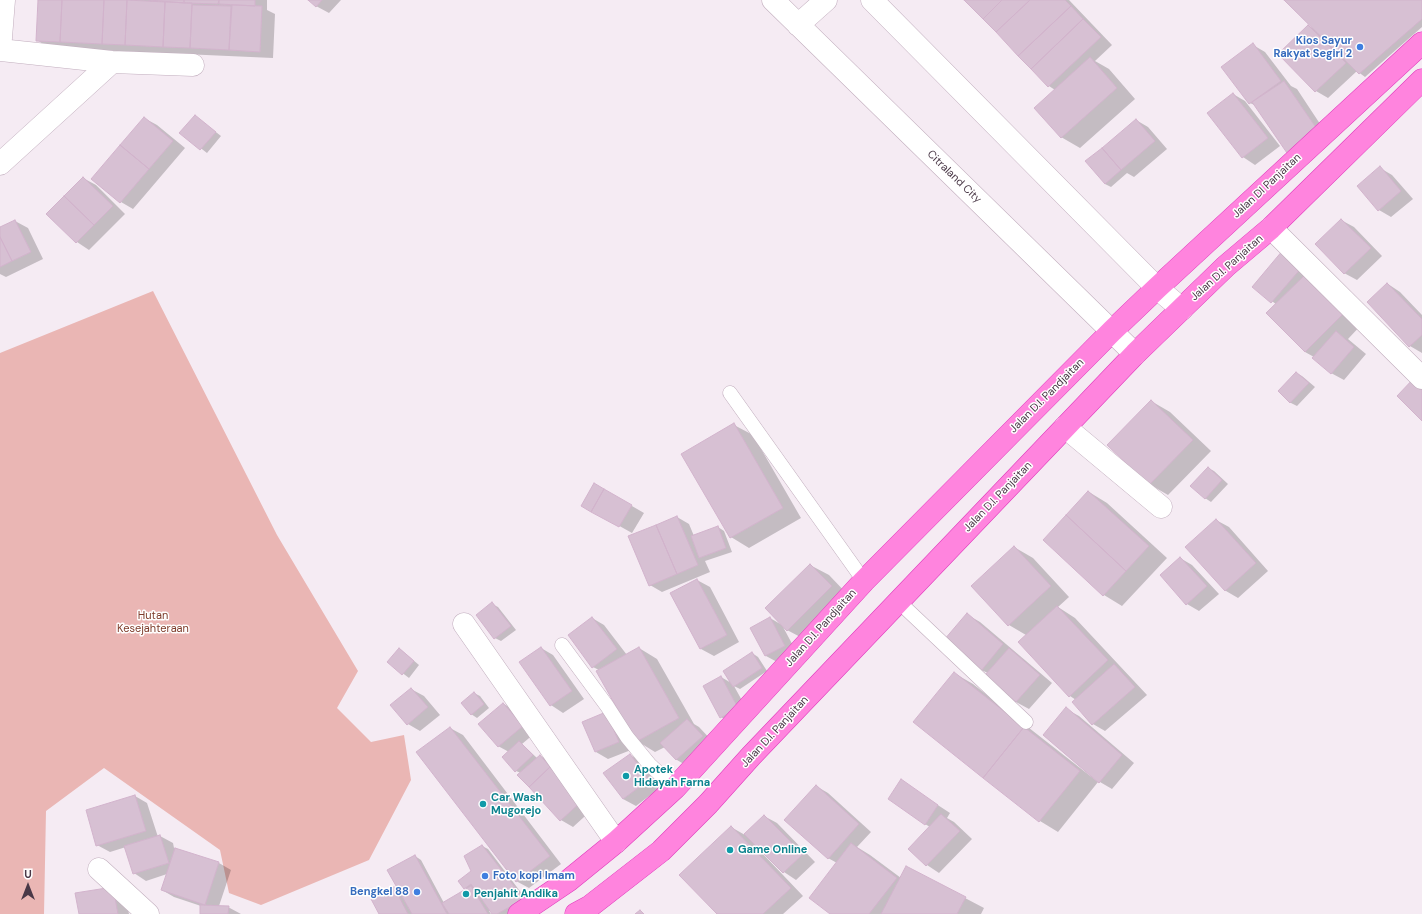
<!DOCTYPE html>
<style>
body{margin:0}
#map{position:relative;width:1422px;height:914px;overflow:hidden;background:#f5ebf3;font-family:"DM Sans",sans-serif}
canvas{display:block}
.north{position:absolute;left:8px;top:866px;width:40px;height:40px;-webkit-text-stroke:3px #fff;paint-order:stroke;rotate:0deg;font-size:11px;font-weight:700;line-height:16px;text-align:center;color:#4a3847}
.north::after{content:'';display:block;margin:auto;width:14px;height:18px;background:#4a3847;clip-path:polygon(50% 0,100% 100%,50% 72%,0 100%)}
</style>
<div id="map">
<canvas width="1422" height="914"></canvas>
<div class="north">U</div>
</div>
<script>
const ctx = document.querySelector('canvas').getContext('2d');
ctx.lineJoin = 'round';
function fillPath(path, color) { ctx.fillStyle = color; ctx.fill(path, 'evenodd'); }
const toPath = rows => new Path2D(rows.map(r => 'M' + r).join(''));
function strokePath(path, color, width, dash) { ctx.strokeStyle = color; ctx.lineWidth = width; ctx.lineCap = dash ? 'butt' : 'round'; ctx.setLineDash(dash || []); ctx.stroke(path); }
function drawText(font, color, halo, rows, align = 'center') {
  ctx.font = font + ' "DM Sans",sans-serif'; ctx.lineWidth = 3; ctx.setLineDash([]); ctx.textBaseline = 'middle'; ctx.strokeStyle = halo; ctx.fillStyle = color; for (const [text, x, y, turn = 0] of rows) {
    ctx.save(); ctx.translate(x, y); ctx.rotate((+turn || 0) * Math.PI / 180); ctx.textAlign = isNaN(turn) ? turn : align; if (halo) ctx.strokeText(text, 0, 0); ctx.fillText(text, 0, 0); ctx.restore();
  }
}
fillPath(toPath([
 [153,291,277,535,358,671,337,708,371,742,404,735,411,780,369,860,261,905,229,893,220,850,104,768,46,811,44,914,0,914,0,353]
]), '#eab6b4');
fillPath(toPath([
 [39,0,267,0,267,10,275,14,273,58,49,48,37,40],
 [310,0,341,0,329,13,316,6],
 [966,0,1069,0,1112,45,1095,61,1109,69,1135,99,1080,148,1061,137,1055,90,1049,86],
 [1285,0,1422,0,1422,27,1365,77,1357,71,1328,98,1316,91,1279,54,1308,26,1313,28],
 [1253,45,1265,52,1291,86,1297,89,1330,139,1250,103],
 [1233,94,1245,101,1280,146,1255,165,1243,157,1208,113],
 [195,116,221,136,207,153,181,133],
 [144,118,157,125,185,148,133,209,121,202],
 [1136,120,1148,127,1167,149,1134,177,1127,173,1111,187,1105,184],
 [1380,168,1392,175,1413,199,1391,217,1379,210],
 [83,178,96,185,125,214,89,250,77,242,47,214],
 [1341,220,1354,227,1382,256,1357,280,1344,273],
 [15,221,28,228,43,259,6,277,0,274,0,228],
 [1284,251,1363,323,1348,339,1366,354,1344,380,1331,373,1314,357,1305,352,1277,305,1253,286],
 [1388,284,1400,292,1422,315,1422,353,1410,346],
 [1296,373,1302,376,1315,387,1297,406,1291,403,1279,391],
 [1151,401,1170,412,1211,451,1168,495,1149,484],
 [734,425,753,435,801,518,749,548,731,537],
 [1208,468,1214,471,1228,484,1211,502,1205,498],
 [594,484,644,513,632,533,582,505],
 [1089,492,1107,503,1167,558,1122,606,1104,595],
 [677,517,689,524,694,536,718,527,724,531,732,552,705,561,710,572,662,592,650,585],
 [1216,520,1229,527,1268,571,1238,598,1226,591,1186,547],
 [1014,547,1033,558,1069,597,1058,607,1075,618,1147,695,1105,731,1093,724,1076,700,1070,696,1026,635,1009,625],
 [1180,558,1192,565,1219,594,1199,611,1187,604],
 [810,565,829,575,850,597,806,640,787,630],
 [697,580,710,587,739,642,714,656,701,649,671,594],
 [492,604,498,607,516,630,501,641,495,638],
 [968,615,980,622,1052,683,1029,709,1016,702,988,673,981,670],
 [592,618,604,625,627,655,639,648,657,659,694,724,699,727,714,743,689,767,677,760,665,747,655,752,637,741,599,670,593,667],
 [770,618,782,625,797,653,779,663,766,656,751,628],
 [541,648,553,655,584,699,563,713,551,705,521,662],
 [400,649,419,665,409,678,388,662],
 [752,653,758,657,767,671,740,689,734,686,750,715,733,724,721,717,721,677,733,684],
 [954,673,973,684,1098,782,1058,832,1040,821,915,722],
 [411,689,424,696,440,715,420,731,408,724],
 [474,693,480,696,489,708,477,718,471,714],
 [504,704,516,711,535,733,522,744,537,758,540,756,546,759,594,808,573,827,561,820,521,773,516,771,509,752,498,746],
 [1066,709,1079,716,1134,763,1112,789,1100,782],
 [619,720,631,750,608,759,596,752],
 [450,728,463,735,561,864,529,888,516,881],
 [630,755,642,762,661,787,636,806,623,799],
 [901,781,950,813,947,818,954,822,972,839,939,873,927,865,909,849,930,827,925,824],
 [816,786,828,793,871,832,857,847,870,855,901,878,965,898,984,908,981,914,832,914,837,863,828,858],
 [135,796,147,803,158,837,160,836,173,843,174,848,219,863,231,870,219,906,228,907,241,914,201,914,201,906,174,897,162,890,167,874,146,881,134,873,126,847,110,852,97,845],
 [764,816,777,823,815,862,796,880,784,872,764,852,763,854,803,896,783,914,718,914,731,827,745,835],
 [482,846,488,849,529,903,508,914,494,914,491,910,489,911,491,914,380,914,394,888,401,893,415,856,421,860,444,903,467,889,465,888,473,872],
 [76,894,125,895,129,914,80,914]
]), '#0003');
const building = toPath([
 [38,0,62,0,60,42,36,41,38,0],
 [62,0,104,0,102,44,60,42,62,0],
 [104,0,127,0,125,45,102,44,104,0],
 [127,0,165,2,163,47,125,45,127,0],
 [149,0,184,0,184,3,149,0],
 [184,0,219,0,218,4,184,3,184,0],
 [219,0,255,0,255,6,219,4,219,0],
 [308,0,322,0,316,7,308,0],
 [964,0,1002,0,983,19,964,0],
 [1002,0,1030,0,996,32,983,19,1002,0],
 [1030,0,1065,0,1071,6,1018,56,996,32,1030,0],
 [1284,0,1422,0,1422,19,1359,74,1284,0],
 [165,2,192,3,190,48,163,47,165,2],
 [192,5,231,6,229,50,190,48,192,5],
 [232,5,262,6,260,52,229,50,232,5],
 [1071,6,1083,19,1031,69,1018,56,1071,6],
 [1083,19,1101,37,1048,87,1031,69,1083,19],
 [1308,25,1346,63,1315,92,1278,54,1308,25],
 [1253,43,1281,81,1249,104,1221,67,1253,43],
 [1090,57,1117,88,1061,138,1034,108,1090,57],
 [1284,81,1319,132,1287,153,1252,102,1284,81],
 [1233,93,1268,138,1242,158,1207,113,1233,93],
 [195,115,216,132,200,150,179,133,195,115],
 [144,117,173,141,149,169,120,145,144,117],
 [1136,119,1155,141,1121,170,1102,148,1136,119],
 [120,145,149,169,120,203,91,179,120,145],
 [1102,148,1121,170,1105,184,1085,161,1102,148],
 [1380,166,1401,191,1378,211,1357,186,1380,166],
 [83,177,113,206,94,225,64,196,83,177],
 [64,196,94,225,76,243,46,214,64,196],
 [1341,219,1371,248,1344,274,1315,244,1341,219],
 [15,220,31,252,12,261,0,237,0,227,15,220],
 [0,237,12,261,0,267,0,237],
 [1283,250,1303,266,1271,303,1252,287,1283,250],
 [1307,273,1345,312,1305,352,1266,313,1307,273],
 [1387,283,1422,319,1422,335,1409,347,1367,302,1387,283],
 [1336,331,1354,347,1331,374,1312,358,1336,331],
 [1296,372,1309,383,1290,403,1278,391,1296,372],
 [1416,376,1422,383,1422,421,1397,396,1416,376],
 [1151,400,1193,440,1149,485,1107,445,1151,400],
 [734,423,783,508,730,538,681,454,734,423],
 [1208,467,1222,480,1205,499,1190,486,1208,467],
 [594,483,604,489,591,512,581,506,594,483],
 [604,489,632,505,619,527,591,512,604,489],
 [1088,491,1149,546,1126,571,1066,515,1088,491],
 [1066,515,1126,571,1103,596,1043,540,1066,515],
 [677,516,698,565,677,574,656,525,677,516],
 [1216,519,1256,563,1225,591,1185,547,1216,519],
 [656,525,677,574,649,586,628,536,656,525],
 [718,526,726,548,699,558,691,536,718,526],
 [1014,546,1051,586,1008,626,971,586,1014,546],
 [1180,557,1207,586,1186,605,1160,575,1180,557],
 [810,564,832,586,787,631,765,608,810,564],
 [697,579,727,635,700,649,670,593,697,579],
 [492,602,511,626,494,639,476,615,492,602],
 [1057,606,1108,660,1069,697,1018,642,1057,606],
 [967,613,1003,644,981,671,944,640,967,613],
 [592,617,617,649,592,668,568,635,592,617],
 [770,617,785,646,765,656,750,628,770,617],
 [541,647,572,691,550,706,519,662,541,647],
 [639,647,679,718,636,742,596,671,639,647],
 [399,648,414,661,402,675,387,662,399,648],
 [1009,648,1040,675,1016,702,985,675,1009,648],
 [752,652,762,668,733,687,723,671,752,652],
 [1114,664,1135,687,1092,725,1072,702,1114,664],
 [954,672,1024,727,983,778,913,722,954,672],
 [721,676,738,708,720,718,703,686,721,676],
 [411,688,428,707,407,725,390,705,411,688],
 [474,692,484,704,471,715,461,703,474,692],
 [503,703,523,726,498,747,478,724,503,703],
 [1066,707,1122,755,1099,783,1043,735,1066,707],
 [606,712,619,742,595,752,582,722,606,712],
 [687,719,703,736,676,760,660,743,687,719],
 [450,727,550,856,516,882,416,752,450,727],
 [1024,727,1080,771,1039,822,983,778,1024,727],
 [519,741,533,755,515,772,502,757,519,741],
 [630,754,649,780,623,799,603,773,630,754],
 [540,755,550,767,529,787,517,775,540,755],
 [550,767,582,801,560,821,529,787,550,767],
 [901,779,938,805,925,825,888,799,901,779],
 [816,785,859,824,828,859,784,820,816,785],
 [135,795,146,831,96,846,86,810,135,795],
 [941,814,960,831,926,866,908,849,941,814],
 [764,815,803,854,783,873,744,834,764,815],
 [731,826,791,888,763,914,717,914,679,875,731,826],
 [160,835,169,863,133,874,124,846,160,835],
 [851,843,897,878,869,914,830,914,809,898,851,843],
 [482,845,524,899,497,914,492,914,471,884,464,889,458,881,471,871,464,856,482,845],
 [175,848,219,862,205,905,161,890,175,848],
 [415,855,447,914,412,914,387,870,415,855],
 [906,866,966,897,957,914,881,914,906,866],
 [471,886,488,914,449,914,442,903,471,886],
 [113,887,118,914,79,914,75,893,113,887],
 [394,887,408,914,379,914,371,899,394,887],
 [200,905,229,906,228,914,200,914,200,905],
 [640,910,644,914,635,914,640,910]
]);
fillPath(building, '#d7c0d3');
strokePath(building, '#d2b3cc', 1);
const service = toPath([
 [730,393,864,581],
 [899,602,1026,722],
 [562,645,607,706,627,737,650,765,675,788]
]);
const minor = toPath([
 [773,0,1135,354],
 [872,0,1157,288,1182,309],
 [798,25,826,0],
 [0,50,112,62,193,65],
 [0,50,4,0],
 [0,164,112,62],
 [1271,228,1422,378],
 [1065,427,1161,507],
 [464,624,616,842],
 [99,869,148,914]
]);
const trunk = toPath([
 [519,914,568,881,616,842,675,788,864,581,1112,331,1157,288,1422,43],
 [576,914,589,907,661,851,708,804,751,756,1135,354,1226,266,1271,228,1422,80]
]);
strokePath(service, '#c1adbd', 15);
strokePath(minor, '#c1adbd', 23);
strokePath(trunk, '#df3bbc', 23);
strokePath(service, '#fff', 14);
strokePath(minor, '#fff', 22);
strokePath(trunk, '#ff84de', 22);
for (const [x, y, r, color] of [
 [1360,47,4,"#3f7fe0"],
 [626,776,4,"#0f9aa8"],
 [483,804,4,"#0f9aa8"],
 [730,850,4,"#0f9aa8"],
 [485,876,4,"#3f7fe0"],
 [417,892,4,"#3f7fe0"],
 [466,894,4,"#0f9aa8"]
]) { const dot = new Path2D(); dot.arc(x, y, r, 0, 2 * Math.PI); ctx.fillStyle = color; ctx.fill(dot); strokePath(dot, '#fff', 1.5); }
drawText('bold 11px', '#366cbe', '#fff', [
 ["Kios Sayur",1352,41],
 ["Rakyat Segiri 2",1352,54],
 ["Foto kopi Imam",493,876,"left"],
 ["Bengkel 88",409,892]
], 'right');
drawText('11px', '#4a3847', '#fff', [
 ["Citraland City",954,177,44],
 ["Jalan DI Panjaitan",1267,186,-43],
 ["Jalan D.I. Panjaitan",1227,268,-42],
 ["Jalan D.I. Pandjaitan",1047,396,-45],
 ["Jalan D.I. Panjaitan",998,497,-46],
 ["Jalan D.I. Pandjaitan",821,628,-48],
 ["Jalan D.I. Panjaitan",775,732,-47]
]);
drawText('11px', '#7e3b2a', '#fff', [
 ["Hutan",153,616],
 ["Kesejahteraan",153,629]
]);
drawText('bold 11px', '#0d838f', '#fff', [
 ["Apotek",634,770],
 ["Hidayah Farna",634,783],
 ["Car Wash",491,798],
 ["Mugorejo",491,811],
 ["Game Online",738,850],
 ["Penjahit Andika",474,894]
], 'left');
</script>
